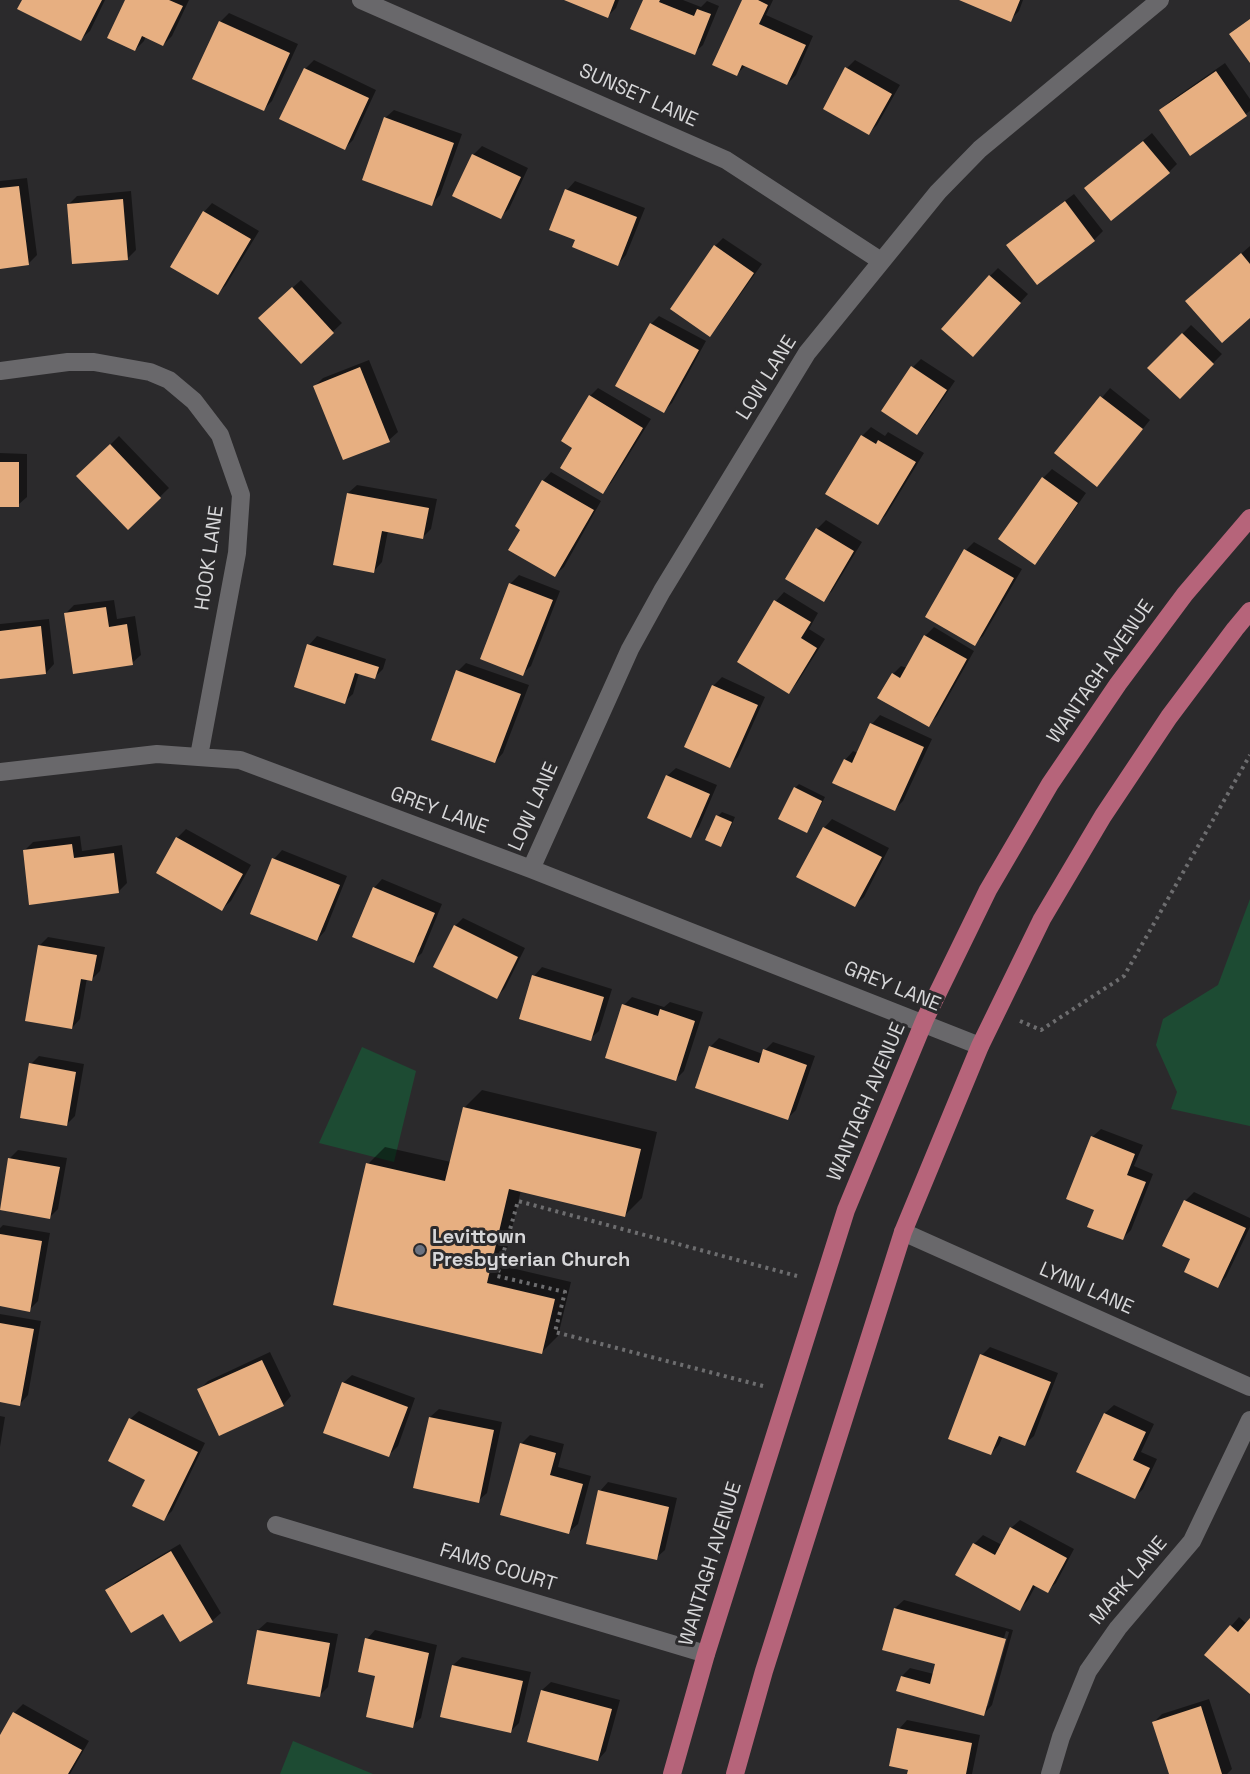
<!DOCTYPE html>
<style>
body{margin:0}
canvas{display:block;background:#2b2a2c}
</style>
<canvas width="1250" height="1774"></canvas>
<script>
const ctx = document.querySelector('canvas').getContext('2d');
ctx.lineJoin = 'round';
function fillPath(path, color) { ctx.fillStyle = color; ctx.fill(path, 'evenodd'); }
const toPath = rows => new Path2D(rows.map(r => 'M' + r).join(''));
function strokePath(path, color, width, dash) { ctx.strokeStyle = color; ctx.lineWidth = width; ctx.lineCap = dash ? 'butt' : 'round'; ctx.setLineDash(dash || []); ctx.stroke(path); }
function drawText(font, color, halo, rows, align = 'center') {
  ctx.font = font + ' "Space Grotesk",sans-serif'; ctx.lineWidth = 6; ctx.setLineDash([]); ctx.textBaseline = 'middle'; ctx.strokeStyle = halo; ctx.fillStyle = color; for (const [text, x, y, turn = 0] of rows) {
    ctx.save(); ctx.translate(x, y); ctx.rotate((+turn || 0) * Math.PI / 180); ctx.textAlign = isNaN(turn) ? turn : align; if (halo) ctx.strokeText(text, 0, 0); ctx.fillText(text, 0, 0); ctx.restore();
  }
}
fillPath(toPath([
 [1250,899,1250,1126,1171,1109,1177,1092,1156,1045,1163,1019,1218,985],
 [362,1047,416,1071,394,1162,319,1143],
 [293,1741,373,1774,280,1774]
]), '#1d4b33');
fillPath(toPath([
 [23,0,105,0,90,31,81,39],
 [127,0,189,0,172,36,163,45,146,36,144,41,135,50],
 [568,0,619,0,616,8,608,16],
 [644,0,683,0,701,7,707,1,719,6,703,45,694,53],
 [743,0,773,0,766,15,813,36,796,75,787,84,746,65,737,74],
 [963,0,1023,0,1019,11,1010,20],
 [229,13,298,44,272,101,264,109,220,22],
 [314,60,376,90,353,140,344,149,305,69],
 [855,60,900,85,877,125,869,133,847,68],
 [1225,63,1250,99,1250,111,1190,154,1161,111,1169,102],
 [394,110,462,134,440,195,432,204,385,118],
 [1152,133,1177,164,1169,172,1086,188],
 [482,146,528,168,509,209,500,217,473,155],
 [27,178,37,255,28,264,0,267,0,181],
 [575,181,645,208,626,255,618,264,577,239,551,229,567,190],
 [131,191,136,250,127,259,68,205,77,196],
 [1074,194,1103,231,1094,240,1017,237],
 [212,203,259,231,226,285,218,293,204,212],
 [723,238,762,264,718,326,710,335,715,246],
 [1250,246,1250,316,1196,293],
 [998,268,1028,294,981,346,990,276],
 [301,280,342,323,301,362,269,309],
 [659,316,706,341,672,403,664,411,651,324],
 [1191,325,1222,354,1180,397,1149,368],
 [921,359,955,381,925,425,917,434,913,367],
 [369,360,398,432,389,440,315,386,323,378],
 [598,388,651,419,611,483,603,492,574,447,590,396],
 [1110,388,1150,420,1105,476,1056,452],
 [871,427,885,436,888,432,924,453,886,515,878,523,862,436],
 [119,436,169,488,128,528,79,476],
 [0,453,27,454,27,497,18,505,0,505],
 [1052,469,1086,493,1043,554,1035,563,1043,478],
 [551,472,601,501,564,567,555,575,522,529,543,481],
 [357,485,437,499,431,529,423,537,388,531,382,562,374,571,348,493],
 [826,520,862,542,832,591,823,600,817,529],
 [974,542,1022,569,983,636,974,644,966,550],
 [519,575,560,591,531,666,522,674,510,584],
 [784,592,818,613,809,629,825,639,797,683,789,692,739,662,776,601],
 [114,600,117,619,135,616,141,655,132,663,65,614,74,605],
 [49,619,54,664,46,673,0,678,0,624],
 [934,627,974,651,937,716,928,725,893,674,901,666,907,668,925,636],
 [317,636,386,659,383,669,374,678,359,673,353,694,344,702,309,645],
 [466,663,529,685,503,753,495,762,458,671],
 [722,677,765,697,738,757,730,766,713,686],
 [880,715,932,739,903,801,894,810,845,760,853,751,858,753,872,724],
 [676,768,717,785,699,827,691,836,667,776],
 [799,784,825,797,810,827,807,831,795,788],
 [722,812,735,817,725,841,721,845,707,839,718,816],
 [832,819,889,848,864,897,855,905,824,828],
 [186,829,251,865,231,901,222,909,158,872,177,838],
 [80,836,82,851,122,845,127,883,118,892,24,851,33,842],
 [282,850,347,876,325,931,317,940,252,913,274,859],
 [382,879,442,904,422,953,413,961,374,888],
 [463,918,525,948,505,988,497,997,455,926],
 [48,937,105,947,100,971,92,979,87,978,80,1019,72,1028,39,946],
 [542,967,612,989,599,1031,590,1039,534,976],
 [632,997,664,1007,670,1002,703,1012,684,1071,675,1080,624,1005],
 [719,1038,763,1054,765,1050,773,1042,815,1056,796,1110,788,1118,710,1047],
 [39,1056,84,1064,75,1116,66,1125,31,1064],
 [482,1090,657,1132,642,1198,625,1215,521,1190,503,1266,571,1282,558,1336,541,1353,368,1164,385,1147,451,1162,465,1107],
 [1101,1129,1143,1145,1134,1166,1153,1174,1131,1230,1122,1239,1096,1209,1092,1137],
 [18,1150,67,1158,58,1209,50,1217,10,1158],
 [1194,1192,1250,1218,1250,1227,1226,1277,1218,1286,1192,1258,1185,1201],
 [3,1225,50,1233,38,1301,29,1310,0,1305,0,1228],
 [0,1314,41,1321,28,1395,20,1404,0,1400],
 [990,1347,1058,1373,1034,1436,1025,1444,1003,1436,999,1445,991,1454,982,1355],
 [270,1352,291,1396,283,1405,199,1390,208,1381],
 [352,1375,415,1398,398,1446,389,1455,343,1383],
 [1114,1405,1154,1424,1141,1452,1157,1459,1143,1489,1134,1498,1078,1471,1105,1413],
 [439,1409,502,1422,487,1493,478,1501,430,1417],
 [139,1411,205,1443,172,1511,164,1519,147,1479,130,1419],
 [0,1416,5,1417,0,1447],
 [530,1435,564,1444,558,1467,591,1476,578,1524,569,1532,522,1443],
 [608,1482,677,1498,665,1550,656,1558,600,1491],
 [1020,1520,1074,1549,1056,1583,1047,1591,1036,1585,1028,1600,1020,1609,974,1544,983,1535,1002,1545,1011,1528],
 [180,1544,221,1613,212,1621,164,1612,107,1590,116,1582],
 [904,1600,1013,1630,992,1705,984,1714,902,1676,910,1668,934,1674,937,1663,895,1608],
 [1006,1631,1009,1632,988,1706,985,1706],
 [1239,1617,1247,1624,1250,1621,1250,1692,1206,1655],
 [267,1622,338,1634,328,1687,320,1695,258,1630],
 [375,1630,437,1645,421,1718,412,1726,377,1675,367,1639],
 [462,1657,531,1672,519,1723,511,1731,453,1665],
 [551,1682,620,1700,606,1751,598,1760,542,1690],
 [1209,1699,1232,1769,1227,1774,1171,1774,1154,1722,1162,1714],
 [23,1704,89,1741,70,1774,0,1774,0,1738,14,1713],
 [907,1720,980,1735,972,1774,908,1774,909,1768,899,1729]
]), '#0007');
fillPath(toPath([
 [22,0,102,0,81,41,17,9],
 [125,0,169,0,183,6,163,46,142,36,135,51,107,38],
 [564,0,615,0,608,18],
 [643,0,660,0,659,2,694,16,697,9,711,14,695,55,630,29],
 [742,0,758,0,768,5,759,24,806,45,787,85,742,65,737,76,712,65],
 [959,0,1020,0,1011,22],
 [1250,19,1250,63,1229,34],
 [219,21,290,53,264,111,192,79],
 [845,67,892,94,869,135,823,109],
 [304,68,369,98,345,150,279,119],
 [1216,71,1247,116,1190,156,1159,110],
 [384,117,454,143,432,206,362,180],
 [1143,141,1170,173,1111,221,1084,188],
 [472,154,521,177,501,219,452,196],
 [19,186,29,265,0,269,0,188],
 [565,189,637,217,618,266,572,247,575,240,549,230],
 [123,199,128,260,72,264,67,204],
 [1065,201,1095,241,1037,285,1006,245],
 [203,211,251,239,218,295,170,267],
 [714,245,754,273,710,337,670,309],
 [1241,253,1250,264,1250,318,1222,343,1185,301],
 [989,275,1021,303,973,357,941,329],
 [292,287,334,333,301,364,258,318],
 [650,323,699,350,664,413,615,386],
 [1182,333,1214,364,1180,399,1147,368],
 [911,366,947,390,917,435,881,411],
 [360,367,390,442,343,460,313,386],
 [589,395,643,428,603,494,560,468,572,448,561,441],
 [1100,396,1143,429,1097,487,1054,453],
 [861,435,876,444,878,440,916,462,878,525,825,494],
 [110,444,161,498,128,530,76,476],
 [0,462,19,462,19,507,0,507],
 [1042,477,1078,503,1035,565,998,539],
 [542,480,594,510,555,577,508,550,520,530,515,526],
 [347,493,429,508,423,539,382,531,374,573,333,565],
 [816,528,854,551,824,602,785,579],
 [964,549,1014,578,975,646,925,617],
 [509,583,553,600,523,676,480,659],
 [774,600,811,622,801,638,817,648,789,694,737,662],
 [106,607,109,627,127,624,133,665,73,674,64,613],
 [41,626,46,674,0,679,0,631],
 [924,635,967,659,929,727,877,698,892,673,900,678],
 [307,644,379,667,375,679,355,673,345,704,294,687],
 [456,670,521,694,495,763,431,740],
 [712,685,758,705,730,768,684,747],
 [870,723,924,747,895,811,832,783,844,759,852,763],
 [666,775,710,794,691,838,647,818],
 [794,787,822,801,807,833,778,819],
 [716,815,732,822,721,847,705,840],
 [823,827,882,857,855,907,796,877],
 [176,837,243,874,222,911,156,873],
 [72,844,74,858,114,853,119,893,29,905,23,850],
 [272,858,340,885,317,941,250,914],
 [373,887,435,913,414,963,352,937],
 [454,925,518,957,497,999,433,967],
 [38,945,97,955,92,981,81,979,72,1029,25,1021],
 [532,975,604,997,591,1041,519,1019],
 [622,1004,658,1016,660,1009,695,1021,676,1081,605,1058],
 [709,1046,759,1063,763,1049,807,1065,788,1120,695,1088],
 [29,1063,76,1072,67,1126,20,1118],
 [463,1107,641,1149,625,1217,509,1189,487,1283,555,1299,542,1354,333,1305,366,1163,445,1181],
 [1091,1136,1135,1154,1127,1175,1146,1182,1123,1240,1087,1227,1094,1210,1066,1199],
 [8,1158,60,1167,50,1219,0,1210],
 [1184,1200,1246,1228,1218,1288,1184,1272,1190,1259,1162,1246],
 [0,1234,42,1241,30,1312,0,1306],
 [0,1323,34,1329,20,1406,0,1402],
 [980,1354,1051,1382,1025,1446,999,1436,991,1455,948,1439],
 [262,1360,284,1406,219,1436,197,1389],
 [342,1382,408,1407,389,1457,323,1433],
 [1104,1413,1146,1432,1133,1460,1150,1468,1135,1499,1076,1472],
 [429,1417,494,1430,479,1503,413,1488],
 [129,1418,198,1452,164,1521,132,1506,145,1480,108,1461],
 [520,1443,556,1453,550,1475,583,1484,569,1534,500,1515],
 [598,1490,669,1507,657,1560,586,1544],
 [1010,1527,1067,1558,1048,1593,1033,1585,1020,1611,955,1575,973,1543,995,1555],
 [171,1551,213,1622,180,1642,163,1614,131,1633,105,1590],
 [894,1608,1006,1639,984,1716,896,1691,901,1676,930,1684,935,1664,882,1650],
 [1250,1618,1250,1694,1204,1655,1230,1625,1238,1632],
 [257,1630,330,1643,320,1697,247,1684],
 [365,1638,429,1653,413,1728,366,1717,375,1676,358,1672],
 [452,1665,523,1681,511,1733,440,1717],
 [541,1690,612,1709,598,1761,527,1742],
 [1201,1706,1222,1774,1169,1774,1152,1722],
 [13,1712,82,1750,68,1774,0,1774,0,1735],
 [897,1728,972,1743,966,1774,907,1774,908,1770,889,1766]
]), '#e7af81');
strokePath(toPath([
 [1020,1021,1041,1030,1124,976,1250,755],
 [763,1386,555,1332,565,1292,497,1276,518,1201,797,1276]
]), '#6d6d6f', 4, [3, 4.5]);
strokePath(toPath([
 [361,0,726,160,881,261],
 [0,371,68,362,94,362,150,372,169,380,194,401,220,435,241,495,237,553,199,756],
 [0,772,157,754,240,760,531,869,980,1046],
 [531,869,630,649,662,591,807,353,938,192,980,149,1160,0],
 [903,1232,1250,1387],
 [276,1525,706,1654],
 [1050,1774,1061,1737,1088,1671,1118,1628,1192,1541,1250,1420]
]), '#69686b', 18);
strokePath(toPath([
 [672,1774,706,1654,846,1210,925,1019,988,890,1050,784,1118,684,1185,594,1250,518],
 [735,1774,764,1671,903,1232,980,1046,1042,919,1103,816,1169,717,1235,629,1250,611]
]), '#b6647a', 18);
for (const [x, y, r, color] of [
 [420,1250,6,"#6b7280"]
]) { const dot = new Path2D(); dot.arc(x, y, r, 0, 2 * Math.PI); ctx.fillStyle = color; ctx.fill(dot); strokePath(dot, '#2b2a2c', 2); }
drawText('20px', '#d7d7d9', '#2b2a2c', [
 ["SUNSET LANE",638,96,24],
 ["LOW LANE",767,378,-58],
 ["HOOK LANE",210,558,-82],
 ["WANTAGH AVENUE",1101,672,-55],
 ["LOW LANE",534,807,-66],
 ["GREY LANE",439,811,20],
 ["GREY LANE",892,987,22],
 ["WANTAGH AVENUE",867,1102,-67],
 ["LYNN LANE",1086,1289,24],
 ["WANTAGH AVENUE",711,1564,-73],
 ["FAMS COURT",498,1568,17],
 ["MARK LANE",1129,1581,-50]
]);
drawText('bold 20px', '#d7d7d9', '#2b2a2c', [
 ["Levittown",432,1238],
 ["Presbyterian Church",432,1261]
], 'left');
</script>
